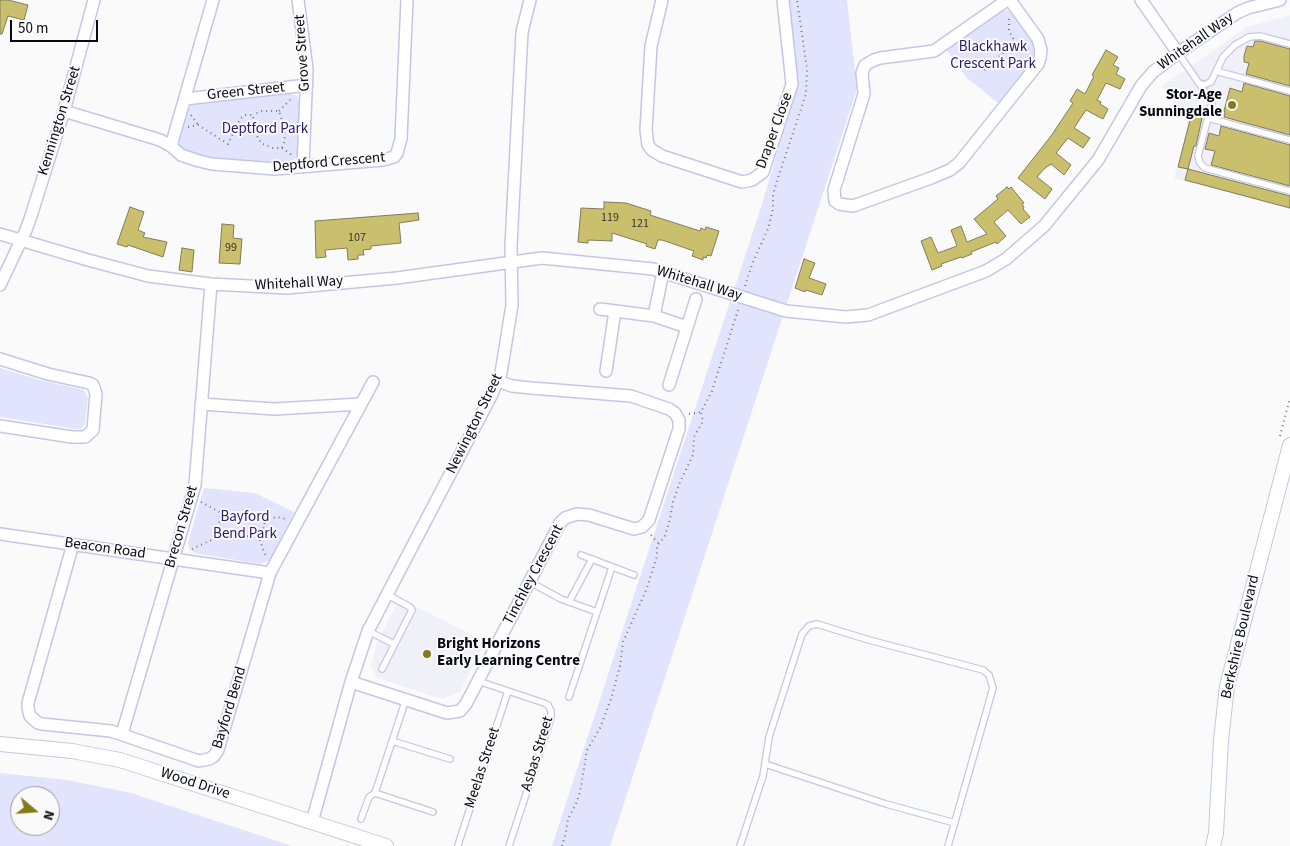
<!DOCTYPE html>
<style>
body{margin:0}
#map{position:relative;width:1290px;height:846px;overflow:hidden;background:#fafafa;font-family:"Source Sans 3",sans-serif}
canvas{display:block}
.north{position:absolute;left:10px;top:786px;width:50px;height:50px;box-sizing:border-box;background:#fafafa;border:1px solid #9a9a9e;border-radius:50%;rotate:108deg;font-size:14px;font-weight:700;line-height:20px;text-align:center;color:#0a0a15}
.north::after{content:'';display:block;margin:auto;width:18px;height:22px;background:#867a1f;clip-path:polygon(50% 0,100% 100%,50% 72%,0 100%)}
.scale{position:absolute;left:10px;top:20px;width:88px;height:22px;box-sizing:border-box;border:2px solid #0a0a15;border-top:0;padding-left:6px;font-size:15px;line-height:18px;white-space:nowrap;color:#0a0a15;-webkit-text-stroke:4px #fafafa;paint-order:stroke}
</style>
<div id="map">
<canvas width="1290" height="846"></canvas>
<div class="north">N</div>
<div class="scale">50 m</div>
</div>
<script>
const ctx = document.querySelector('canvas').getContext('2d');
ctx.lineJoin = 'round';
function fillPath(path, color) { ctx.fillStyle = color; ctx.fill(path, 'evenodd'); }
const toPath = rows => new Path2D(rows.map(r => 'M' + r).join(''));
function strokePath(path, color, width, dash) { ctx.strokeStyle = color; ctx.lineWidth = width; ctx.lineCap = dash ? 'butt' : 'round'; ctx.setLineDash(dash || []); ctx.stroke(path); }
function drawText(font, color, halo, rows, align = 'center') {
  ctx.font = font + ' "Source Sans 3",sans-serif'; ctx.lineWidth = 4; ctx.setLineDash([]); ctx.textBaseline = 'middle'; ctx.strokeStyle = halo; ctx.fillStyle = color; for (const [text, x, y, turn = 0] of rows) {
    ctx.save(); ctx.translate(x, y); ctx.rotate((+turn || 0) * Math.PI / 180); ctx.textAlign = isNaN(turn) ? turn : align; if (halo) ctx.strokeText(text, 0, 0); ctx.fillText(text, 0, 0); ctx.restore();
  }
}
fillPath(toPath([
 [1290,15,1290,209,1174,178,1188,124,1162,86,1247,27],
 [400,598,485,642,460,692,442,699,377,678,371,666,378,640]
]), '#f0f0f8');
fillPath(toPath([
 [788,0,847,0,857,89,610,846,552,846,764,198,795,92,796,72],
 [1006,10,1013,13,1033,42,1036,50,1032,62,999,104,966,77,946,49,998,12],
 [289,93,297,96,300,104,298,151,296,158,291,163,271,165,211,160,185,152,179,145,178,141,187,110,192,104],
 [0,368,39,380,84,390,88,398,85,424,80,429,77,429,0,417],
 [204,488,255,493,294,512,270,560,260,564,195,553,190,550,188,543],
 [0,773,67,780,131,793,292,846,0,846],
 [20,796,50,796,50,826,20,826]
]), '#e2e3fc');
const building = toPath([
 [0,0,8,0,28,5,24,20,8,16,2,34,0,34,0,0],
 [1255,41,1260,41,1290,49,1290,86,1246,74,1249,63,1244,62,1244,56,1247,46,1253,47,1255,41],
 [1106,50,1118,57,1113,65,1119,68,1116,74,1125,79,1120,89,1106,83,1097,100,1101,102,1100,104,1108,109,1103,119,1086,110,1074,128,1090,138,1083,148,1068,138,1056,153,1071,165,1064,175,1051,164,1044,169,1037,177,1052,189,1045,199,1018,178,1051,136,1073,103,1070,101,1077,89,1085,94,1094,76,1092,75,1106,50],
 [1244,83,1290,96,1290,135,1224,117,1225,112,1224,111,1230,88,1242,92,1244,83],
 [1191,116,1202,118,1196,146,1194,146,1188,169,1178,167,1191,116],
 [1221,126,1290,145,1290,186,1211,165,1215,151,1205,149,1209,133,1219,136,1221,126],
 [1188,169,1290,196,1290,208,1185,180,1188,169],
 [1007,187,1009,189,1011,187,1024,203,1022,204,1024,207,1023,209,1030,217,1021,224,1008,210,994,222,1006,236,997,244,996,242,971,252,972,254,962,258,961,257,941,264,942,266,932,270,921,241,931,237,938,253,957,246,951,230,961,226,967,242,987,234,974,219,998,199,996,196,1007,187],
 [604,202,626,203,651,211,650,215,700,231,701,228,705,230,706,227,719,231,711,256,707,255,706,258,703,257,703,260,692,256,694,251,662,240,658,240,655,249,646,246,647,244,612,233,612,241,588,240,588,243,578,242,581,208,604,209,604,202],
 [130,207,144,212,138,230,145,233,143,237,167,242,163,257,128,245,127,247,117,244,130,207],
 [418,213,419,220,399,223,401,243,371,246,371,249,363,250,364,255,358,255,358,259,348,260,347,248,325,250,326,257,316,258,315,221,418,213],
 [222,224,234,225,233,238,242,239,240,264,219,263,222,224],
 [182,248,194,250,192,272,179,270,182,248],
 [804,259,815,263,809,278,826,284,822,295,806,290,805,292,795,288,804,259]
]);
fillPath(building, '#cabf6d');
strokePath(building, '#807c5d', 1);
const service = toPath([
 [1178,53,1212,102,1198,156,1200,163,1205,168,1290,191],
 [1216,71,1290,91],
 [1198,82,1203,85,1211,82,1223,57,1235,45,1249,37,1260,36,1290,44],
 [1208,118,1290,140],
 [581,555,634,575],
 [530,582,561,599,597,612],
 [569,602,592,559],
 [368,631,394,644],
 [382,669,412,610,410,607,386,594],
 [478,681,544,703,548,705,551,711,551,718,509,846],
 [569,697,612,567],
 [406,699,375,793,433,812],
 [392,741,450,759],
 [765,764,886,804,955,823],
 [361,819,369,797,375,793],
 [458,845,508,691],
 [740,846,763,776,769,737,802,634,809,626,817,624,869,640,983,670,989,675,993,688,948,846]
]);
const minor = toPath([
 [213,0,171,146,181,155,199,161,212,164,275,169,383,160,394,157,397,153,401,139,407,0],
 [298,0,307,69,303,166],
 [662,0,651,46,646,130,648,145,652,150,662,156,742,182,752,180,763,172,792,84,783,0],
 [1007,0,934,51,880,58,874,60,865,65,862,73,864,94,834,190,835,201,839,204,853,206,931,178,950,170,959,163,1038,64,1040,58,1041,50,1038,39,1010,0],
 [1141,0,1178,53],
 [185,99,307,85],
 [64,111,160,140,171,146],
 [0,234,88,260,148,276,211,284,287,288,397,278,542,258,653,269,786,311,846,317,868,315,986,271,1006,259,1044,226,1098,160,1141,86,1153,72,1178,53,1237,13,1248,8,1280,0],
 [0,285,26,230,31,216,64,111,94,0],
 [600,309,654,316,687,327],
 [654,316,663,272],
 [0,359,48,374,89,383,93,385,96,394,93,430,85,437,72,437,0,426],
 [606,371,615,311],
 [669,385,696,299],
 [201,404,274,409,361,404],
 [0,534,270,573],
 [73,544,28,703,28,708,30,716,38,723,42,724,111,731,193,759,199,761,209,759,214,756,218,750,270,573,373,382],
 [351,682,447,713,460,711,466,704,560,523,565,518,577,514,589,515,634,529,642,527,649,520,679,429,679,420,675,413,669,409,631,396,531,388,512,386,498,381],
 [122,734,195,485,211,284],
 [312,822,351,682,368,631,491,396,501,373,512,305,511,245,522,32,530,0]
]);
const tertiary = toPath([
 [0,744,72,751,120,760,386,846],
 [1213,846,1216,833,1221,740,1227,686,1290,445]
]);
strokePath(service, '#c4c6e6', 8);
strokePath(minor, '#c4c6e6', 14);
strokePath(tertiary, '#c4c6e6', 16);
strokePath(toPath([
 [1009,19,1009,31,1015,42,1024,49,1030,50],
 [984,70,1014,43],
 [279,111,291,99],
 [191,115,198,125],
 [188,127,198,125,228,144,240,119,245,115,253,115,254,131,261,143,273,148,282,148,285,140,284,127,279,111,262,111,253,115],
 [282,148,292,155],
 [745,286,753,262,768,229,773,209,773,195,776,184,806,94,807,69,797,0],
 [689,414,701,412],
 [1280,436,1290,398],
 [201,502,221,513,242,513,255,516,264,520,265,526,260,534,252,537,227,532,221,529,219,524,221,513],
 [264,520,277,517,286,519],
 [258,535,266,557],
 [651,535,658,543],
 [192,549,220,536,224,531],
 [562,846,566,832,568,819,576,804,580,792,587,750,600,728,611,699,620,666,623,642,647,588,657,556,657,546,665,536,670,519,673,502,680,482,693,455,694,437,703,421,701,412,712,391,739,307]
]), '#77777d', 2, [1, 4]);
strokePath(service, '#fff', 5.5);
strokePath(minor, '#fff', 11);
strokePath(tertiary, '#fff', 14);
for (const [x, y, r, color] of [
 [1232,105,5,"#867a1f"],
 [427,654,5,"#867a1f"]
]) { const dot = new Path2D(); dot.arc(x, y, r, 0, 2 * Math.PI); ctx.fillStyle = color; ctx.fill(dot); strokePath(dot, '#fafafa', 2); }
drawText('12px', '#3a372b', null, [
 ["119",610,218],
 ["121",640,224],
 ["107",357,238],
 ["99",231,248]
]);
drawText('15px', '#0a0a15', '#fafafa', [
 ["Whitehall Way",1196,42,-35],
 ["Grove Street",303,53,-94],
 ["Green Street",246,92,-6],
 ["Kennington Street",60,121,-73],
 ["Draper Close",775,131,-70],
 ["Deptford Crescent",329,163,-5],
 ["Whitehall Way",299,284,-3],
 ["Whitehall Way",699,284,17],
 ["Newington Street",475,424,-64],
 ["Brecon Street",182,527,-74],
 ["Beacon Road",105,549,8],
 ["Tinchley Crescent",534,575,-62],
 ["Berkshire Boulevard",1241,637,-77],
 ["Bayford Bend",230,708,-73],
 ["Asbas Street",538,754,-73],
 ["Meelas Street",483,768,-72],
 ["Wood Drive",195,784,18]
]);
drawText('15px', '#2a1b6d', '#fafafa', [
 ["Blackhawk",993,48],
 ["Crescent Park",993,65],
 ["Deptford Park",265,130],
 ["Bayford",245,518],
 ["Bend Park",245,535]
]);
drawText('bold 15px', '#0a0a15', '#fafafa', [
 ["Stor-Age",1222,96],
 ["Sunningdale",1222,113],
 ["Bright Horizons",437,645,"left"],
 ["Early Learning Centre",437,662,"left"]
], 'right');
</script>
